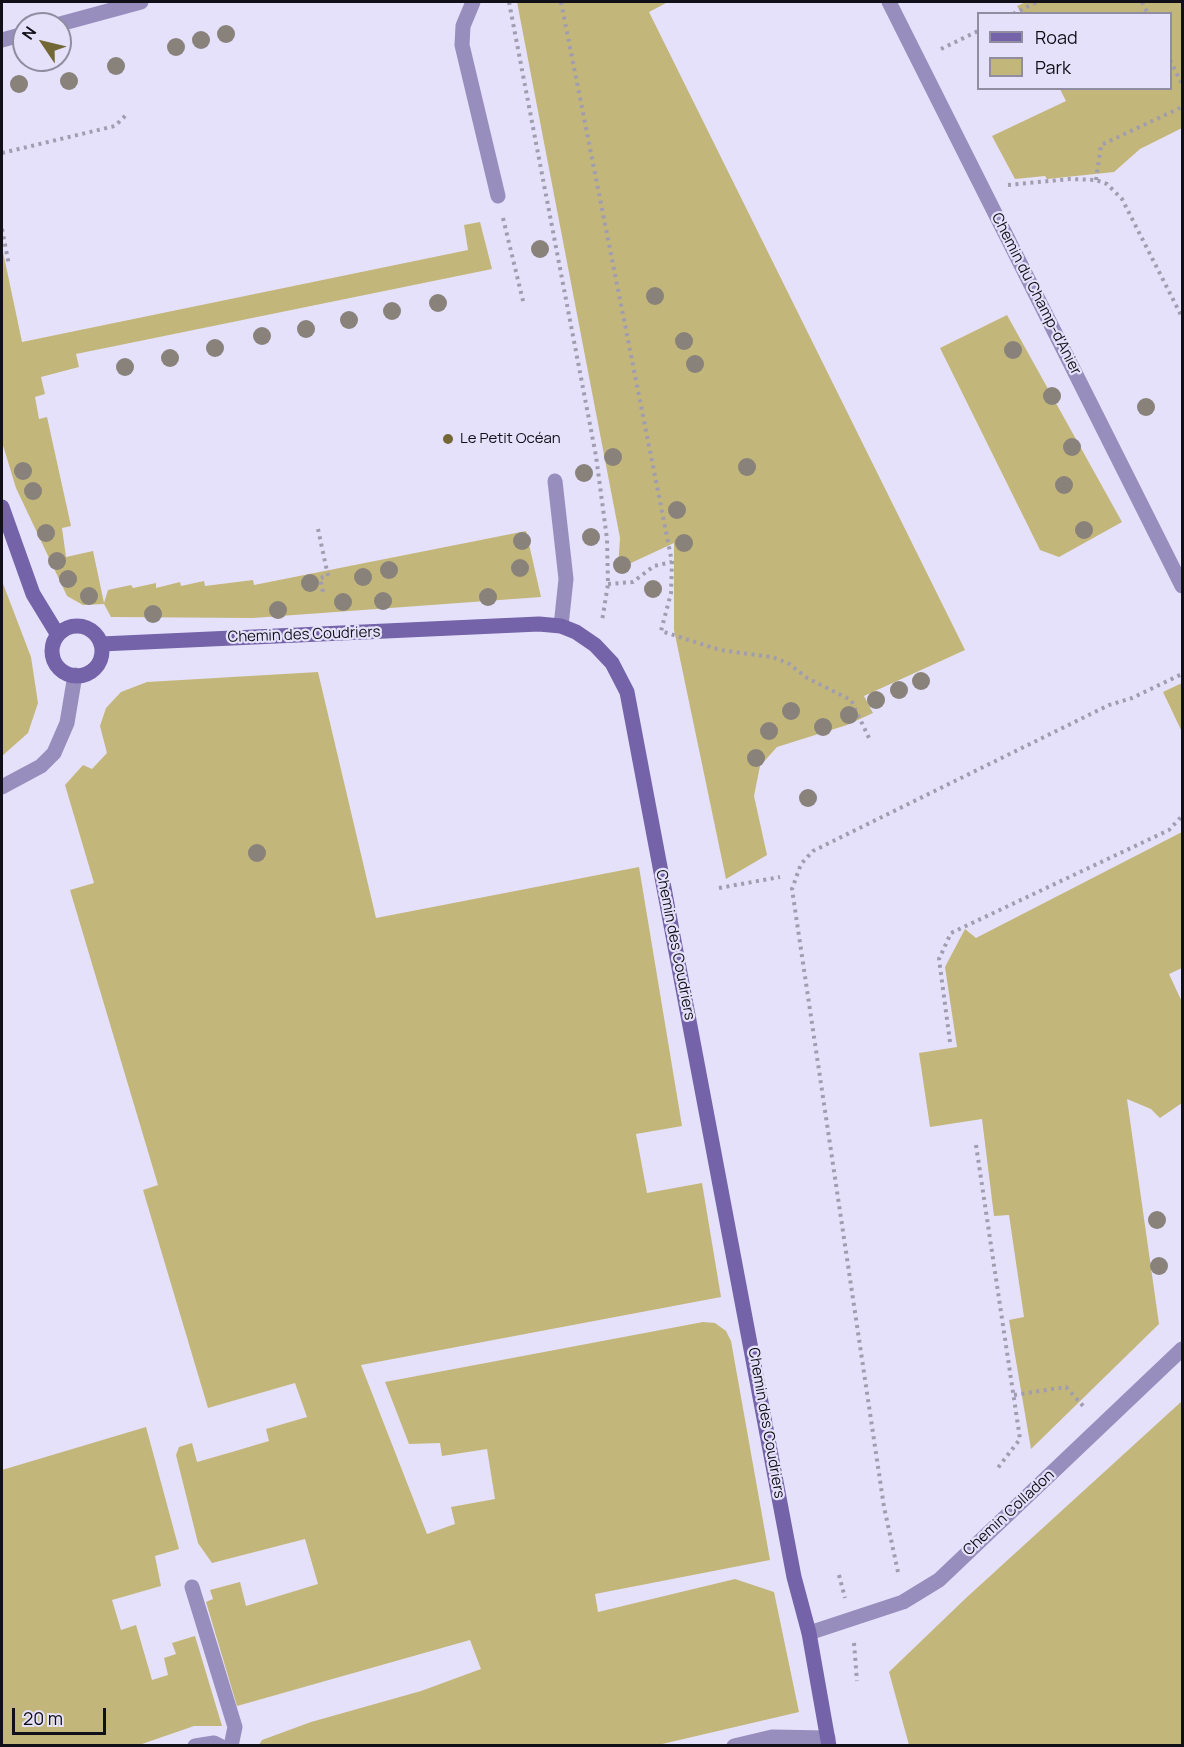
<!DOCTYPE html>
<meta charset="utf-8">
<style>
body{margin:0}
#map{position:relative;width:1184px;height:1747px;overflow:hidden;background:#e5e1fa;font-family:Manrope,sans-serif}
canvas{display:block}
.frame{position:absolute;inset:0;border:3px solid #111018;pointer-events:none}
.legend{position:absolute;left:977px;top:12px;width:195px;height:78px;box-sizing:border-box;background:#e5e1fa;border:2px solid #908da0;margin:0;padding:8px 10px;list-style:none;font-size:18px;color:#111018}
.legend li{display:flex;align-items:center;gap:12px;height:30px}
.legend b{width:30px;border:2px solid #908da0}
.north{position:absolute;left:12px;top:12px;width:60px;height:60px;box-sizing:border-box;background:#e5e1fa;border:2px solid #908da0;border-radius:50%;rotate:305deg;font-size:16px;font-weight:700;line-height:24px;text-align:center;color:#111018}
.north::after{content:'';display:block;margin:auto;width:21px;height:27px;background:#736835;clip-path:polygon(50% 0,100% 100%,50% 72%,0 100%)}
.scale{position:absolute;left:12px;top:1708px;width:94px;height:27px;box-sizing:border-box;border:3px solid #111018;border-top:0;padding-left:8px;font-size:18px;line-height:21px;white-space:nowrap;color:#111018;-webkit-text-stroke:4px #e5e1fa;paint-order:stroke}
</style>
<div id="map">
<canvas width="1184" height="1747"></canvas>
<div class="frame"></div>
<ul class="legend">
<li><b style="height:8px;background:#7463a9"></b>Road</li>
<li><b style="height:16px;background:#c3b67a"></b>Park</li>
</ul>
<div class="north">N</div>
<div class="scale">20 m</div>
</div>
<script>
const ctx = document.querySelector('canvas').getContext('2d');
ctx.lineJoin = 'round';
function fillPath(path, color) { ctx.fillStyle = color; ctx.fill(path, 'evenodd'); }
const toPath = rows => new Path2D(rows.map(r => 'M' + r).join(''));
function strokePath(path, color, width, dash) { ctx.strokeStyle = color; ctx.lineWidth = width; ctx.lineCap = dash ? 'butt' : 'round'; ctx.setLineDash(dash || []); ctx.stroke(path); }
function drawText(font, color, halo, rows, align = 'center') {
  ctx.font = font + ' Manrope,sans-serif'; ctx.lineWidth = 4.5; ctx.setLineDash([]); ctx.textBaseline = 'middle'; ctx.strokeStyle = halo; ctx.fillStyle = color; for (const [text, x, y, turn = 0] of rows) {
    ctx.save(); ctx.translate(x, y); ctx.rotate((+turn || 0) * Math.PI / 180); ctx.textAlign = isNaN(turn) ? turn : align; if (halo) ctx.strokeText(text, 0, 0); ctx.fillText(text, 0, 0); ctx.restore();
  }
}
fillPath(toPath([
 [517,2,668,2,649,12,965,650,864,696,873,713,847,725,777,747,760,766,754,796,767,855,726,879,674,630,674,543,618,569,620,538],
 [1026,2,1182,2,1182,128,1140,149,1114,172,1047,179,1045,176,1015,179,992,136,1066,101,1060,89,1170,88,1170,14,1021,13,1017,6],
 [480,222,492,269,76,354,79,367,41,377,45,394,35,397,39,419,47,417,71,526,62,528,66,557,93,551,104,603,108,590,131,585,133,588,156,583,156,588,180,582,181,586,204,581,205,586,253,580,254,585,526,531,541,597,253,618,111,617,104,604,83,605,67,596,16,488,2,442,2,247,22,342,468,250,464,225],
 [1007,315,1122,522,1059,557,1040,550,940,348],
 [2,581,31,657,38,703,28,733,2,756],
 [318,672,376,918,639,867,682,1126,636,1134,647,1193,702,1183,721,1297,361,1365,427,1534,455,1524,451,1507,495,1499,487,1449,442,1456,440,1443,409,1444,385,1382,703,1322,715,1323,726,1331,731,1341,770,1560,595,1594,598,1612,735,1579,774,1592,799,1712,658,1745,259,1745,262,1740,311,1722,421,1691,481,1669,470,1640,237,1706,206,1602,213,1599,210,1590,240,1582,246,1606,318,1584,305,1539,212,1563,198,1543,176,1455,179,1447,192,1443,197,1462,232,1452,269,1441,266,1429,307,1417,295,1383,208,1408,143,1190,158,1185,70,890,94,883,65,785,83,765,92,769,107,753,100,726,106,708,121,692,147,682],
 [1182,683,1182,732,1163,692],
 [1182,832,1182,968,1169,974,1182,1002,1182,1103,1160,1118,1151,1109,1127,1099,1159,1324,1031,1449,1009,1320,1024,1317,1009,1215,994,1216,982,1119,930,1127,919,1053,957,1047,945,967,965,929,976,938],
 [1182,1401,1182,1745,909,1745,889,1672,966,1598],
 [146,1427,179,1549,155,1556,161,1586,112,1600,121,1630,136,1625,152,1680,168,1675,164,1658,176,1654,172,1643,195,1636,222,1726,194,1726,139,1745,2,1745,2,1470]
]), '#c3b67a');
strokePath(toPath([
 [509,2,596,456,607,539,608,584,602,621],
 [561,2,672,562,671,593,661,631,720,650,772,657,788,663,807,678,851,700,869,738],
 [1142,2,1148,14],
 [1013,14,1037,2],
 [941,49,978,31],
 [1170,60,1182,84],
 [2,153,115,126,127,114],
 [1096,180,1101,145,1182,107],
 [1008,185,1070,179,1096,180,1107,184,1122,199,1182,317],
 [503,218,524,305],
 [2,229,9,265],
 [318,529,328,576,320,578,323,592],
 [608,584,633,582,654,566,672,562],
 [719,888,780,877],
 [950,1042,939,959,951,933,1169,830,1182,816],
 [976,1145,1020,1439,997,1469],
 [1014,1395,1066,1387,1084,1407],
 [898,1572,884,1507,792,889,801,864,813,851,1109,705,1132,698,1182,674],
 [839,1575,845,1598],
 [854,1643,857,1681]
]), '#a09db0', 4, [3, 4.5]);
strokePath(toPath([
 [473,2,463,26,462,45,498,196],
 [555,481,566,579,561,626],
 [192,1587,235,1727,231,1746]
]), '#988ebe', 15);
strokePath(toPath([
 [889,2,1182,586],
 [60,24,141,2],
 [2,40,24,34],
 [2,787,41,766,54,753,67,723,75,675],
 [809,1633,903,1602,939,1580,1182,1349],
 [195,1746,214,1743,220,1746],
 [734,1746,772,1737,828,1738]
]), '#988ebe', 15);
strokePath(toPath([
 [2,507,33,594,58,635],
 '52 651a25 25 0 1 1 50 0a25 25 0 1 1-50 0Z',
 [101,644,539,624,561,626,576,632,595,645,612,663,627,692,794,1577,809,1633,829,1746]
]), '#7463a9', 15);
ctx.fillStyle = '#88827b';
for (const [x, y] of [
 [226,34],
 [201,40],
 [176,47],
 [116,66],
 [69,81],
 [19,84],
 [540,249],
 [655,296],
 [438,303],
 [392,311],
 [349,320],
 [306,329],
 [262,336],
 [684,341],
 [215,348],
 [1013,350],
 [170,358],
 [695,364],
 [125,367],
 [1052,396],
 [1146,407],
 [1072,447],
 [613,457],
 [747,467],
 [23,471],
 [584,473],
 [1064,485],
 [33,491],
 [677,510],
 [1084,530],
 [46,533],
 [591,537],
 [522,541],
 [684,543],
 [57,561],
 [622,565],
 [520,568],
 [389,570],
 [363,577],
 [68,579],
 [310,583],
 [653,589],
 [89,596],
 [488,597],
 [383,601],
 [343,602],
 [278,610],
 [153,614],
 [921,681],
 [899,690],
 [876,700],
 [791,711],
 [849,715],
 [823,727],
 [769,731],
 [756,758],
 [808,798],
 [257,853],
 [1157,1220],
 [1159,1266]
]) { ctx.beginPath(); ctx.arc(x, y, 9, 0, 2 * Math.PI); ctx.fill(); }
for (const [x, y, r, color] of [
 [448,439,6,"#736835"]
]) { const dot = new Path2D(); dot.arc(x, y, r, 0, 2 * Math.PI); ctx.fillStyle = color; ctx.fill(dot); strokePath(dot, '#e5e1fa', 2); }
drawText('15px', '#111018', '#e5e1fa', [
 ["Chemin du Champ-d'Anier",1036,294,63],
 ["Chemin des Coudriers",304,635,-2],
 ["Chemin des Coudriers",675,945,79],
 ["Chemin des Coudriers",766,1423,80],
 ["Chemin Colladon",1009,1513,-43]
]);
drawText('15px', '#111018', '#e5e1fa', [
 ["Le Petit Océan",460,439]
], 'left');
</script>
